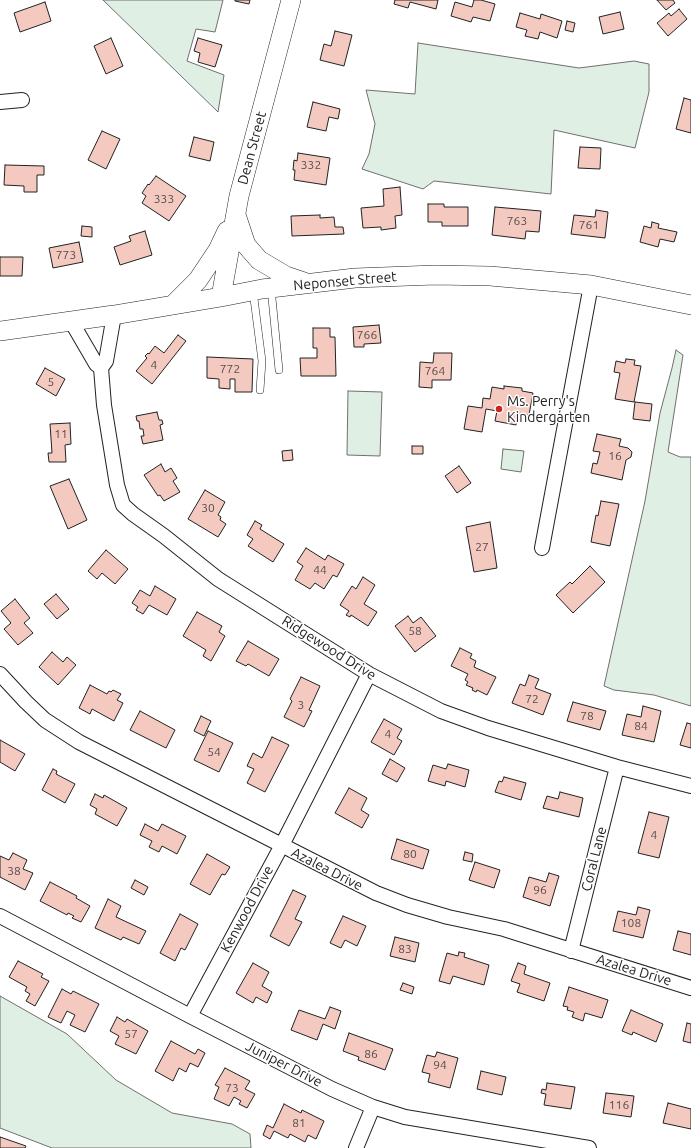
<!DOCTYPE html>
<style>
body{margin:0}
canvas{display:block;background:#fff}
</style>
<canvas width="691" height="1148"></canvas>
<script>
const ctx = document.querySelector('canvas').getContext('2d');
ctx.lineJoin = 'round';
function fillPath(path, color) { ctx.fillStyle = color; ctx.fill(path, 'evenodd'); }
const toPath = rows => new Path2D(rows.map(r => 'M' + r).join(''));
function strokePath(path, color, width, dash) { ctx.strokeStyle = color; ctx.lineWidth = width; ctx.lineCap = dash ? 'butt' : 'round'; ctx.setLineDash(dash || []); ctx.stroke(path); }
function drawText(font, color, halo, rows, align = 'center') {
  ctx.font = font + ' Ubuntu,sans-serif'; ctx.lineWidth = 3; ctx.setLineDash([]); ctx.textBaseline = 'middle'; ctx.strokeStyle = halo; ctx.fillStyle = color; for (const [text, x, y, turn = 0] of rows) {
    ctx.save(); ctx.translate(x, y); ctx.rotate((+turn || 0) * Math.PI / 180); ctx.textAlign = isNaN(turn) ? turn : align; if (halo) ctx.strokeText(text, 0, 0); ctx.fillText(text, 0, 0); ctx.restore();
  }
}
const green = toPath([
 [103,0,223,0,215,32,196,29,187,61,224,75,218,112,103,0],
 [418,43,579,68,634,61,649,64,649,92,635,148,554,130,551,194,434,181,423,189,362,169,369,154,375,124,366,90,415,94,418,43],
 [676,350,683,355,668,452,680,457,691,457,691,706,654,695,614,690,604,686,645,501,660,413,672,368,676,350],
 [348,391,382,392,380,456,347,455,348,391],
 [503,449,524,451,521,472,501,469,503,449],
 [0,996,67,1034,116,1080,172,1113,232,1124,250,1134,251,1148,52,1148,0,1128,0,996]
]);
fillPath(green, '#e0efe3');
strokePath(green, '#6f6f6f', 1);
const building = toPath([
 [235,0,250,0,249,4,235,1,235,0],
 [395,0,438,0,436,9,410,2,408,8,394,4,395,0],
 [474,0,481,0,495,4,490,21,473,17,471,22,451,16,455,2,472,7,474,0],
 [657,0,673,0,675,3,666,10,657,0],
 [45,2,51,21,20,32,14,13,45,2],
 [679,9,687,19,668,36,657,23,669,13,671,16,679,9],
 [620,12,624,29,603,34,599,17,620,12],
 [520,13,540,19,541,14,562,21,557,38,540,32,538,39,525,36,527,30,516,27,520,13],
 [567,21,575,23,573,32,565,30,567,21],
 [335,31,352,35,344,66,320,60,324,44,331,46,335,31],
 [111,38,123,66,106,74,94,46,111,38],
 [198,38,222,45,215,67,198,62,200,53,194,51,198,38],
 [684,98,691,100,691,133,676,129,684,98],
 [313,102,340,109,338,119,329,117,326,131,307,127,313,102],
 [102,131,120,139,106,169,88,160,102,131],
 [194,137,214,142,210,161,189,156,194,137],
 [580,147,601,148,600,169,578,168,580,147],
 [298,153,330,158,326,185,294,180,295,170,293,170,294,160,297,161,298,153],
 [5,165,44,166,44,175,37,175,37,192,24,192,24,186,4,185,5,165],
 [156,176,186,196,169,221,142,203,146,196,142,193,148,184,149,185,156,176],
 [400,187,402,215,395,216,396,228,381,230,381,227,363,228,361,208,384,206,383,189,400,187],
 [428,204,444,204,444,207,468,207,468,226,442,226,442,222,428,222,428,204],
 [495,207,541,211,539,232,526,231,525,239,492,235,495,207],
 [596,210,608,212,605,238,571,234,574,215,595,217,596,210],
 [320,215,320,218,334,217,335,227,343,227,344,234,292,236,291,216,320,215],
 [652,222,659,224,658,228,677,232,674,242,660,239,658,247,640,242,644,226,651,228,652,222],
 [82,226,92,227,92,237,81,236,82,226],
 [145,231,152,255,120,265,114,247,131,241,129,236,145,231],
 [79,242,83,262,53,268,49,248,79,242],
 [0,257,23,257,22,276,0,276,0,257],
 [379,325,381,343,364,344,364,347,354,347,353,327,379,325],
 [313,328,330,328,330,337,335,337,336,376,301,376,300,358,317,358,317,348,313,348,313,328],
 [178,335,186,341,152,384,136,371,147,358,145,356,148,353,149,354,155,346,164,353,178,335],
 [434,353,452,353,451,380,432,380,432,388,419,387,420,362,433,363,434,353],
 [207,357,253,359,252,392,235,392,235,379,230,379,230,389,219,388,219,379,207,378,207,357],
 [626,359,635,360,634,365,641,366,634,402,615,399,620,373,614,372,616,361,625,363,626,359],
 [45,368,65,379,56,396,36,384,45,368],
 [504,386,522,388,522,391,533,393,529,415,518,413,516,425,495,421,497,411,486,409,482,432,464,429,468,406,482,408,483,398,490,399,492,387,504,389,504,386],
 [635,402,652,404,650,421,633,419,635,402],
 [157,412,159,420,162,420,163,424,160,425,163,440,143,444,141,436,144,436,143,429,140,429,139,421,137,421,136,416,157,412],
 [70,423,71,444,65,445,66,462,49,462,48,453,52,453,50,424,70,423],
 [597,434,621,439,619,446,628,448,632,452,631,457,626,460,622,480,591,473,593,463,597,464,600,452,593,451,597,434],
 [412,446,423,446,423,454,412,454,412,446],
 [292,450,293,460,283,461,282,451,292,450],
 [161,464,165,472,171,468,177,478,173,481,180,492,164,501,160,495,158,496,144,475,161,464],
 [459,466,471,483,457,493,445,476,459,466],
 [69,479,87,520,68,529,50,486,69,479],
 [205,490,225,502,218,515,221,517,220,520,226,524,218,537,188,519,205,490],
 [601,501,619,504,610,546,591,542,596,515,598,516,601,501],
 [255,521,262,525,260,529,284,544,273,562,248,546,253,539,247,535,255,521],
 [490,522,497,568,474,572,466,527,490,522],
 [306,548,325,560,328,555,344,564,337,577,333,575,324,589,315,583,310,589,295,580,303,566,297,562,306,548],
 [106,550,128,569,115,584,102,573,97,579,88,571,106,550],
 [590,566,605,582,573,613,556,595,570,582,572,584,590,566],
 [363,577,375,585,364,604,377,612,368,626,351,615,350,617,346,615,349,611,340,605,352,586,356,589,363,577],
 [155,586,176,599,167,615,149,605,143,614,136,610,138,607,132,603,140,590,150,596,155,586],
 [56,594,69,609,57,619,44,604,56,594],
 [15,599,30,618,24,623,33,633,18,645,4,629,11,623,1,611,15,599],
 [197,612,222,626,219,632,225,636,211,661,203,656,206,650,183,636,197,612],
 [408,616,413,623,421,617,436,636,415,652,395,626,408,616],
 [248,641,279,659,269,676,248,664,246,666,236,661,248,641],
 [460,648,472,654,470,658,476,661,474,667,496,677,487,695,477,690,476,692,472,690,473,688,466,685,468,682,465,680,468,674,451,666,460,648],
 [52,652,63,662,67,657,76,665,58,685,39,667,52,652],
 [529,675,539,679,535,688,551,694,543,715,512,703,520,684,525,686,529,675],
 [301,677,320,686,309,710,312,711,304,727,284,717,292,701,290,699,301,677],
 [90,685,107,694,109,691,111,692,113,690,121,694,117,700,123,703,114,721,92,709,90,714,79,708,90,685],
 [573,702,606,711,600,730,567,721,573,702],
 [643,706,661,711,654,742,622,735,627,714,641,717,643,706],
 [140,711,175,730,166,748,130,730,140,711],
 [201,716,211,721,204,736,194,731,201,716],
 [384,719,402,729,397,738,402,741,394,755,371,742,384,719],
 [687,723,691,724,691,748,680,745,687,723],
 [208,731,233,743,219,772,194,760,208,731],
 [272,737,289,745,265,792,247,783,254,769,247,766,253,753,262,758,272,737],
 [0,740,25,754,15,771,0,762,0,740],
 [390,759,405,768,397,782,382,774,390,759],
 [448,764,469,770,465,787,446,781,445,786,428,781,433,765,446,769,448,764],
 [53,769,57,771,56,774,75,784,65,803,42,790,53,769],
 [504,777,526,783,521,800,495,792,499,781,502,782,504,777],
 [349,788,367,798,361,810,369,815,362,828,335,813,349,788],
 [560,792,583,798,579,817,543,808,547,796,558,799,560,792],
 [95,794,103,798,104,795,127,808,117,826,95,814,97,809,90,805,95,794],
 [649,812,669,817,659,858,638,853,649,812],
 [145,824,158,831,162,824,186,836,177,854,162,846,159,852,149,847,152,841,140,835,145,824],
 [397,839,429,850,423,869,391,859,397,839],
 [465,852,473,854,472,862,463,860,465,852],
 [13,853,27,860,23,869,33,873,25,890,0,877,0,856,9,860,13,853],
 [207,854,230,867,225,875,222,874,210,895,190,884,207,854],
 [475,862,500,870,494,888,469,880,475,862],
 [549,873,559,876,550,906,523,897,529,877,546,882,549,873],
 [135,880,148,887,144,895,131,888,135,880],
 [50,882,77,896,76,898,90,906,81,922,72,918,74,916,68,913,67,915,40,901,50,882],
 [293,890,306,896,295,919,302,922,289,946,270,936,293,890],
 [108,899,121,906,116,917,146,931,139,944,123,937,121,940,95,928,108,899],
 [638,907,650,910,643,938,613,931,618,911,636,915,638,907],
 [180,914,198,924,185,950,181,948,175,961,160,953,180,914],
 [343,916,366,926,357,946,345,940,341,948,330,943,343,916],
 [678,931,691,934,691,955,673,950,678,931],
 [395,937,419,943,415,962,390,956,395,937],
 [459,952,465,953,464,957,489,965,484,985,453,976,450,984,439,981,447,953,458,956,459,952],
 [18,961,43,974,41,977,49,981,35,1006,26,1001,30,994,25,991,27,987,9,977,18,961],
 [253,963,269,972,262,986,272,992,267,1003,256,997,253,1003,236,993,253,963],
 [518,963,526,966,524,974,550,983,544,1001,517,992,520,984,511,981,518,963],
 [403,983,414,987,412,994,400,990,403,983],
 [569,987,608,1000,602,1018,585,1013,583,1021,572,1017,574,1012,567,1010,568,1007,563,1006,569,987],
 [62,989,71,994,73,991,99,1004,85,1032,70,1025,75,1015,67,1011,61,1023,48,1017,62,989],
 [330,1007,341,1011,335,1029,323,1024,317,1040,291,1030,299,1010,325,1019,330,1007],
 [631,1010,663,1024,656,1042,633,1032,632,1035,622,1031,631,1010],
 [117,1017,125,1022,127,1019,148,1031,136,1054,115,1044,119,1036,110,1031,117,1017],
 [687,1023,691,1024,691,1043,683,1041,687,1023],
 [349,1033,393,1049,385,1070,358,1060,359,1057,343,1051,349,1033],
 [171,1041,195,1054,198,1049,205,1053,198,1067,190,1063,186,1072,179,1068,173,1081,155,1071,171,1041],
 [437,1052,458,1058,450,1088,428,1082,430,1074,422,1072,427,1055,435,1057,437,1052],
 [225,1068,250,1081,245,1089,255,1094,247,1108,239,1104,241,1101,234,1097,229,1106,214,1099,219,1087,215,1085,225,1068],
 [481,1071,506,1077,502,1095,477,1089,481,1071],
 [547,1083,575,1087,571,1109,544,1105,546,1094,541,1093,542,1089,546,1090,547,1083],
 [606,1093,634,1096,631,1117,603,1113,606,1093],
 [668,1103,691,1109,691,1129,663,1123,668,1103],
 [284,1104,301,1113,302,1110,324,1121,316,1139,308,1135,305,1142,290,1134,288,1138,274,1131,270,1139,263,1135,267,1125,273,1128,284,1104],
 [0,1137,26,1146,25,1148,0,1148,0,1137]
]);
fillPath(building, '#f3c9c0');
strokePath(building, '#222', 1);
const lane = toPath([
 [271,288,279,370],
 [253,291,262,361,260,390]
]);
const street = toPath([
 [0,102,22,100],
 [71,321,96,364,101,368,106,361,114,315],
 [101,368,104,405,117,485,123,505,133,514,164,536,218,579,369,674,441,711,488,728,617,767,691,786],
 [542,548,591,285],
 [0,674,26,702,45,720,79,742,376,893,407,905,448,917,504,929,691,988],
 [0,916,190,1016,332,1089,373,1107,405,1117,589,1148],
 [571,951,617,767],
 [190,1016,282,845,369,674],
 [356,1148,373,1107]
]);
const secondary = toPath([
 [236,215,246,245,259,260,286,276,304,282],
 [221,297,239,196,291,0],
 [173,305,198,280,218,250,227,231],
 [0,331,114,315,221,297,262,289,355,278,435,275,490,276,591,285,691,305]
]);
strokePath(lane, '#222', 8);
strokePath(street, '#222', 16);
strokePath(secondary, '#222', 20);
strokePath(lane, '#fff', 7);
strokePath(street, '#fff', 14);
strokePath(secondary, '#fff', 19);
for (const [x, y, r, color] of [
 [499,409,4,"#c62828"]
]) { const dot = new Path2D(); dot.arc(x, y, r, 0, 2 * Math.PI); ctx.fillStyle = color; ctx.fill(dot); strokePath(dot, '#fff', 1.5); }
drawText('12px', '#564c4a', null, [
 ["332",311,165],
 ["333",164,199],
 ["763",517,221],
 ["761",589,225],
 ["773",66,255],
 ["766",367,335],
 ["4",154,365],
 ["772",230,369],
 ["764",435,371],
 ["5",51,382],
 ["11",61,434],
 ["16",615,456],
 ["30",208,508],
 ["27",482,547],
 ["44",320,570],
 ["58",415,631],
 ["72",532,699],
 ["3",301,705],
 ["78",587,716],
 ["84",641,726],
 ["4",388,734],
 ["54",214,752],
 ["4",654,835],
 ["80",410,854],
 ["38",14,871],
 ["96",540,890],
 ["108",631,923],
 ["83",405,949],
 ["57",131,1034],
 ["86",371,1054],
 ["94",440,1065],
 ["73",232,1088],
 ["116",619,1105],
 ["81",299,1123]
]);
drawText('14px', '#222', '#fff', [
 ["Dean Street",252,148,-75],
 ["Neponset Street",345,281,-5],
 ["Ridgewood Drive",329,648,32],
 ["Coral Lane",594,859,-76],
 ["Azalea Drive",327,869,27],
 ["Kenwood Drive",247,909,-62],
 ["Azalea Drive",634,970,17],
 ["Juniper Drive",284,1064,27]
]);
drawText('14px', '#222', '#fff', [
 ["Ms. Perry's",507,401],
 ["Kindergarten",507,417]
], 'left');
</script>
